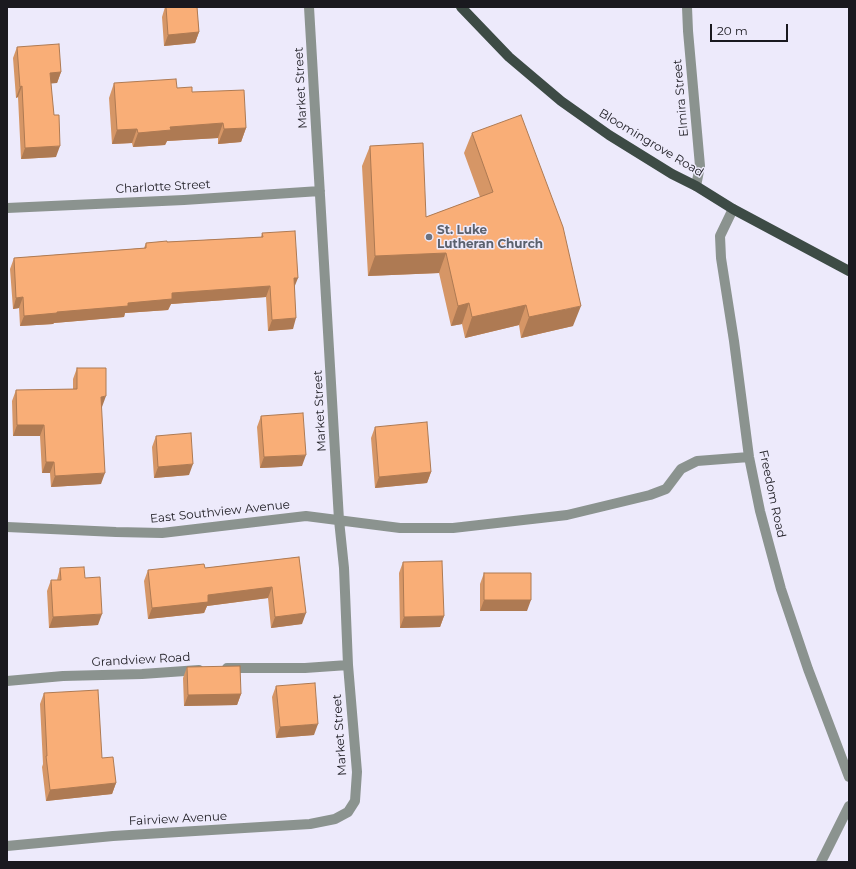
<!DOCTYPE html>
<style>
body{margin:0}
#map{position:relative;width:856px;height:869px;overflow:hidden;background:#edeafb;font-family:Montserrat,sans-serif}
canvas{display:block}
.frame{position:absolute;inset:0;border:8px solid #1a191f;pointer-events:none}
.scale{position:absolute;left:710px;top:24px;width:78px;height:18px;box-sizing:border-box;border:2px solid #1a191f;border-top:0;padding-left:5px;font-size:12px;line-height:14px;white-space:nowrap;color:#1a191f;-webkit-text-stroke:3px #edeafb;paint-order:stroke}
</style>
<div id="map">
<canvas width="856" height="869"></canvas>
<div class="frame"></div>
<div class="scale">20 m</div>
</div>
<script>
const ctx = document.querySelector('canvas').getContext('2d');
ctx.lineJoin = 'round';
const toPath = rows => new Path2D(rows.map(r => 'M' + r).join(''));
function strokePath(path, color, width, dash) { ctx.strokeStyle = color; ctx.lineWidth = width; ctx.lineCap = dash ? 'butt' : 'round'; ctx.setLineDash(dash || []); ctx.stroke(path); }
function fillPath(path, color) { ctx.fillStyle = color; ctx.fill(path, 'evenodd'); }
function drawText(font, color, halo, rows, align = 'center') {
  ctx.font = font + ' Montserrat,sans-serif'; ctx.lineWidth = 3; ctx.setLineDash([]); ctx.textBaseline = 'middle'; ctx.strokeStyle = halo; ctx.fillStyle = color; for (const [text, x, y, turn = 0] of rows) {
    ctx.save(); ctx.translate(x, y); ctx.rotate((+turn || 0) * Math.PI / 180); ctx.textAlign = isNaN(turn) ? turn : align; if (halo) ctx.strokeText(text, 0, 0); ctx.fillText(text, 0, 0); ctx.restore();
  }
}
strokePath(toPath([
 [687,7,688,31,700,166,696,186],
 [7,208,184,200,320,191],
 [733,209,720,236,721,258,734,341,749,457,760,511,781,589,808,669,849,777],
 [7,527,116,532,162,533,306,516,400,528,453,528,567,515,650,495,666,489,681,469,697,461,749,457],
 [227,668,305,668,348,665],
 [7,681,63,676,142,674,199,670],
 [7,846,113,836,310,824,335,819,348,812,355,801,357,772,348,665,344,568,339,520,309,7],
 [821,862,849,806]
]), '#8b938f', 10);
strokePath(toPath([
 [461,7,509,57,561,101,609,135,672,174,696,186,733,209,849,271]
]), '#3d4b45', 10);
fillPath(toPath([
 [165,7,197,7,199,32,195,43,164,46,162,17],
 [17,47,61,72,57,83,51,83,56,157,21,159,18,97,16,98,13,58],
 [114,83,177,88,192,92,246,128,241,142,218,144,218,138,167,141,165,145,133,147,132,143,112,144,109,98],
 [472,133,573,326,521,338,519,325,465,338,462,324,451,326,439,273,368,276,362,166,370,146,426,217,480,197,464,153],
 [262,233,295,288,293,329,268,331,266,297,171,304,168,310,125,313,124,317,54,323,53,324,20,326,19,308,13,309,10,269,14,258,144,248,146,243,261,237],
 [77,368,102,407,101,407,101,484,51,487,50,473,42,473,40,436,13,436,12,401,16,390,73,389,73,379],
 [261,416,302,466,260,468,257,427],
 [375,427,431,472,427,483,375,488,371,438],
 [156,436,189,475,154,478,152,447],
 [299,557,302,624,271,628,268,598,207,606,204,613,148,619,144,581,148,570,205,568],
 [403,562,444,616,440,627,400,628,399,573],
 [60,568,85,578,98,625,49,628,47,591,51,580,57,580],
 [484,573,527,611,480,611,480,584],
 [187,667,241,694,237,705,184,706,183,678],
 [276,686,314,735,276,738,272,697],
 [44,693,102,758,116,783,112,794,46,801,42,767,43,764,40,704]
]), '#d69666');
fillPath(toPath([
 [199,32,195,43,164,46,168,35],
 [61,72,57,83,46,84,50,73],
 [22,86,18,97,16,98,20,87],
 [223,123,218,138,167,141,165,145,133,147,138,133,170,127],
 [246,128,241,142,218,144,224,129],
 [137,129,132,143,112,144,117,130],
 [60,146,56,157,21,159,25,148],
 [446,253,439,273,368,276,375,256],
 [294,278,298,278,294,288],
 [270,286,266,297,171,304,168,310,125,313,124,317,54,323,53,324,20,326,24,316,57,312,128,303,172,293],
 [23,297,19,308,13,309,16,298],
 [469,303,462,324,451,326,458,306],
 [526,305,519,325,465,338,472,317],
 [581,306,573,326,521,338,529,317],
 [296,318,293,329,268,331,272,320],
 [106,396,102,407,97,408,101,397],
 [17,425,44,425,40,436,13,436],
 [306,455,302,466,260,468,264,457],
 [46,462,54,462,50,473,42,473],
 [193,464,189,475,154,478,158,467],
 [431,472,427,483,375,488,379,477],
 [105,473,101,484,51,487,55,476],
 [272,587,268,598,207,606,204,613,148,619,152,608,208,595],
 [484,600,531,600,527,611,480,611],
 [306,613,302,624,271,628,275,617],
 [102,614,98,625,49,628,53,617],
 [444,616,440,627,400,628,404,617],
 [241,694,237,705,184,706,188,695],
 [318,724,314,735,276,738,280,727],
 [116,783,112,794,46,801,50,790]
]), '#ae7a53');
const building = toPath([
 [166,7,197,7,199,32,168,35,166,7],
 [59,44,61,72,50,73,54,115,59,115,60,146,25,148,22,86,20,87,17,47,59,44],
 [176,79,177,88,192,87,192,92,244,90,246,128,224,129,223,123,170,127,171,130,138,133,137,129,117,130,114,83,176,79],
 [521,115,563,227,581,306,529,317,526,305,472,317,469,303,458,306,446,253,375,256,370,146,423,143,426,217,493,192,472,133,521,115],
 [295,231,298,278,294,278,296,318,272,320,270,286,172,293,172,299,128,303,128,306,57,312,57,313,24,316,23,297,16,298,14,258,146,248,146,243,167,241,167,242,263,237,262,233,295,231],
 [77,368,106,368,106,396,101,397,105,473,55,476,54,462,46,462,44,425,17,425,16,390,77,389,77,368],
 [303,413,306,455,264,457,261,416,303,413],
 [427,422,431,472,379,477,375,427,427,422],
 [191,433,193,464,158,467,156,436,191,433],
 [299,557,306,613,275,617,272,587,208,595,208,602,152,608,148,570,204,564,205,568,299,557],
 [442,561,444,616,404,617,403,562,442,561],
 [84,567,85,578,100,577,102,614,53,617,51,580,61,580,60,568,84,567],
 [484,573,531,573,531,600,484,600,484,573],
 [240,666,241,694,188,695,187,667,240,666],
 [315,683,318,724,280,727,276,686,315,683],
 [98,690,102,758,113,757,116,783,50,790,46,756,47,756,44,693,98,690]
]);
fillPath(building, '#f9ae77');
strokePath(building, '#ae7a53', 1);
for (const [x, y, r, color] of [
 [429,237,4,"#6b7280"]
]) { const dot = new Path2D(); dot.arc(x, y, r, 0, 2 * Math.PI); ctx.fillStyle = color; ctx.fill(dot); strokePath(dot, '#edeafb', 1.5); }
drawText('12px', '#1a191f', '#edeafb', [
 ["Market Street",301,88,-93],
 ["Elmira Street",681,98,-95],
 ["Bloomingrove Road",651,143,31],
 ["Charlotte Street",163,187,-3],
 ["Market Street",320,411,-93],
 ["Freedom Road",772,494,78],
 ["East Southview Avenue",220,512,-6],
 ["Grandview Road",141,660,-3],
 ["Market Street",340,735,-94],
 ["Fairview Avenue",178,819,-3]
]);
drawText('bold 12px', '#5b616d', '#edeafb', [
 ["St. Luke",437,230],
 ["Lutheran Church",437,244]
], 'left');
</script>
